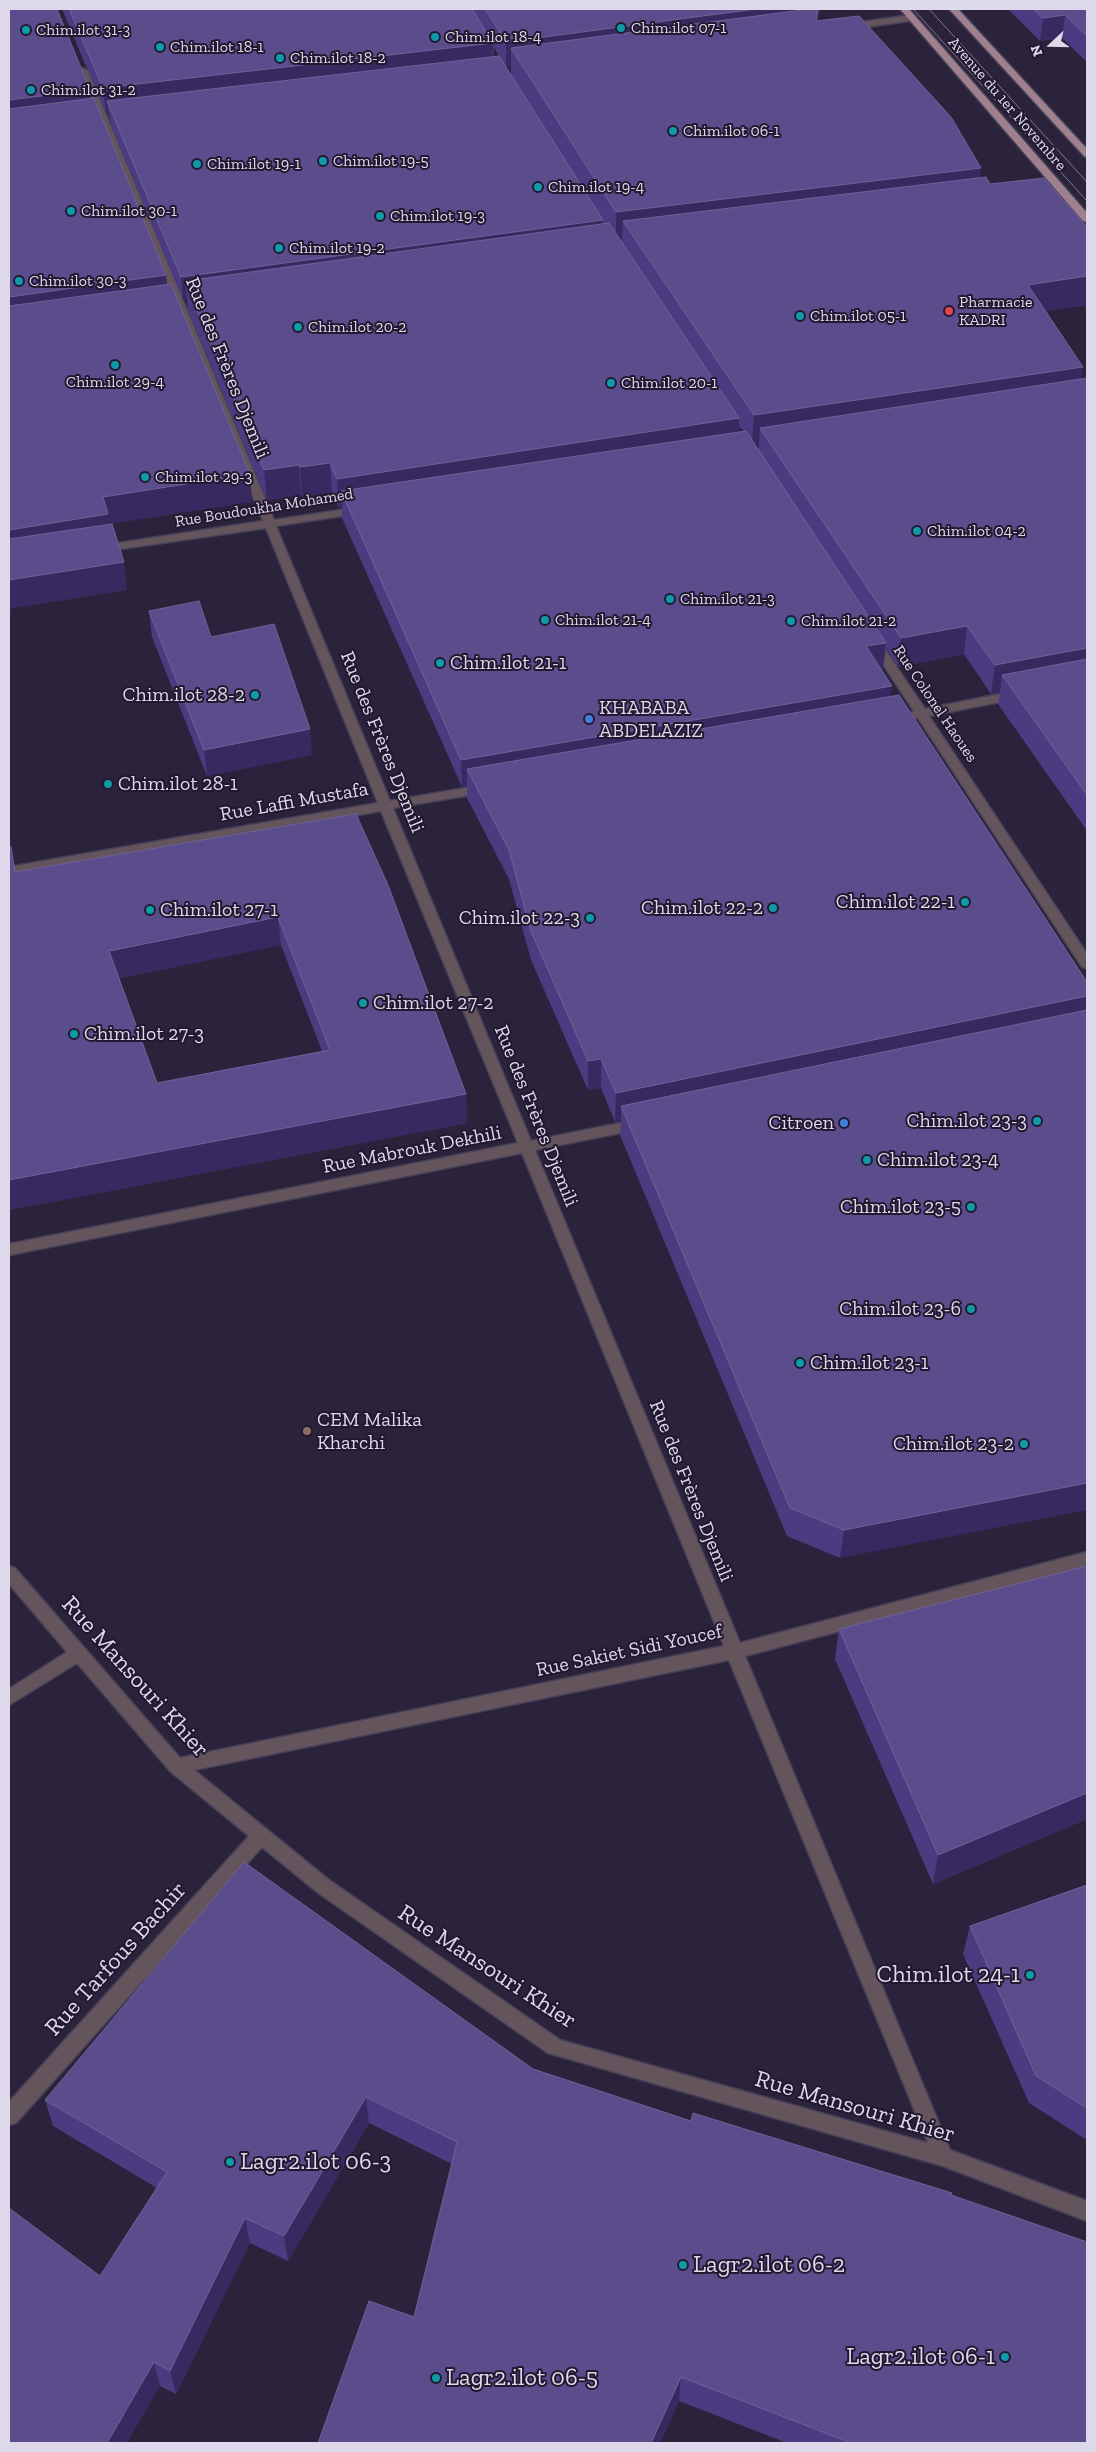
<!DOCTYPE html>
<meta charset="utf-8">
<style>
body{margin:0}
#map{position:relative;width:1096px;height:2452px;overflow:hidden;background:#2b233c;font-family:"Zilla Slab",serif}
canvas{display:block}
.frame{position:absolute;inset:0;border:10px solid #ded9ea;pointer-events:none}
.north{position:absolute;left:1026px;top:20px;width:50px;height:50px;-webkit-text-stroke:4px #221931;paint-order:stroke;rotate:249deg;font-size:14px;font-weight:700;line-height:20px;text-align:center;color:#ded9ea}
.north::after{content:'';display:block;margin:auto;width:18px;height:22px;background:#ded9ea;clip-path:polygon(50% 0,100% 100%,50% 72%,0 100%)}
</style>
<div id="map">
<canvas width="1096" height="2452"></canvas>
<div class="frame"></div>
<div class="north">N</div>
</div>
<script>
const ctx = document.querySelector('canvas').getContext('2d');
ctx.lineJoin = 'round';
const toPath = rows => new Path2D(rows.map(r => 'M' + r).join(''));
function strokePath(path, color, width, dash) { ctx.strokeStyle = color; ctx.lineWidth = width; ctx.lineCap = dash ? 'butt' : 'round'; ctx.setLineDash(dash || []); ctx.stroke(path); }
function fillPath(path, color) { ctx.fillStyle = color; ctx.fill(path, 'evenodd'); }
function drawText(font, color, halo, rows, align = 'center') {
  ctx.font = font + ' "Zilla Slab",serif'; ctx.lineWidth = 4; ctx.setLineDash([]); ctx.textBaseline = 'middle'; ctx.strokeStyle = halo; ctx.fillStyle = color; for (const [text, x, y, turn = 0] of rows) {
    ctx.save(); ctx.translate(x, y); ctx.rotate((+turn || 0) * Math.PI / 180); ctx.textAlign = isNaN(turn) ? turn : align; if (halo) ctx.strokeText(text, 0, 0); ctx.fillText(text, 0, 0); ctx.restore();
  }
}
const minor = toPath([
 [912,15,915,16,915,20,846,30,841,27,846,24,912,15],
 [83,68,88,71,274,520,361,507,367,510,361,513,276,526,390,801,488,784,494,788,488,792,393,808,531,1141,640,1119,647,1124,640,1129,535,1150,740,1643,1087,1552,1087,1566,745,1656,950,2150,1087,2201,1087,2221,943,2166,548,2053,317,1892,262,1847,16,2123,9,2125,9,2102,249,1836,170,1771,77,1663,9,1705,9,1689,67,1652,9,1584,9,1566,15,1568,180,1758,724,1646,522,1153,9,1255,9,1244,518,1143,381,811,9,875,9,867,378,803,266,528,99,552,93,549,99,546,263,521,78,71,83,68],
 [729,1660,928,2143,560,2040,329,1880,194,1770,729,1660],
 [874,638,878,639,925,709,1020,690,1026,694,1020,698,929,716,1087,954,1087,968,1082,967,918,718,910,718,908,715,914,711,868,642,874,638]
]);
const major = toPath([
 [900,9,909,9,1087,213,1087,222,1083,221,900,9],
 [949,9,958,9,1087,149,1087,157,1084,156,949,9]
]);
strokePath(minor, '#484058', 3);
strokePath(major, '#484058', 3);
fillPath(minor, '#63555b');
fillPath(major, '#9e818d');
strokePath(toPath([
 [913,9,1087,201],
 [929,9,1087,182]
]), '#7f788d', 1);
fillPath(toPath([
 [62,9,820,9,818,21,979,178,990,184,1087,227,1087,305,1045,311,1081,379,1087,378,1087,831,998,704,1000,692,991,694,964,654,898,667,886,648,883,669,882,670,891,697,1087,982,840,1558,787,1536,620,1135,621,1120,615,1122,601,1088,588,1090,531,960,509,879,467,798,467,786,462,787,342,518,342,508,339,508,332,492,302,497,301,495,267,500,188,310,187,299,183,300,110,123,109,114,106,114],
 [494,47,499,56,494,56],
 [511,66,511,75,506,67],
 [739,426,743,431,739,432],
 [759,444,758,450,755,445],
 [1008,9,1087,9,1087,62,1062,38,1040,41],
 [149,611,211,637,312,755,207,776,152,637],
 [356,814,466,1094,467,1123,9,1210,9,836,15,872],
 [281,945,322,1051,157,1083,119,978],
 [1087,1566,1087,1819,933,1884,835,1659,839,1629],
 [1087,1885,1087,2140,1029,2103,963,1954,970,1926],
 [533,2069,691,2121,951,2195,1087,2443,787,2443,679,2401,660,2443,318,2443,414,2317,452,2164,369,2123,288,2261,250,2243,176,2394,160,2386,100,2276,157,2188,53,2126,45,2100]
]), '#4b3b80');
fillPath(toPath([
 [756,9,820,9,817,26,511,48,511,66,506,67,506,42],
 [1065,15,1062,38,1040,41,1043,18],
 [493,43,494,68,107,101,109,114,106,114,103,88],
 [90,90,93,115,9,127,9,100],
 [981,168,977,197,623,221,622,240,616,241,616,212],
 [603,220,603,243,185,281,187,299,183,300,181,277],
 [166,275,169,301,9,324,9,297],
 [1087,276,1087,305,1024,314,1028,285],
 [1083,367,1078,396,760,428,759,444,752,445,754,415],
 [739,418,738,448,341,491,342,508,339,508,337,479],
 [330,463,332,492,302,497,300,467],
 [299,465,301,495,267,500,264,470],
 [250,474,252,502,110,524,9,559,9,530,103,497],
 [124,562,127,590,9,609,9,580],
 [967,626,964,654,898,667,901,638],
 [886,643,883,669,864,673,866,646],
 [1087,648,1087,676,1002,675,1000,692,991,694,995,665],
 [892,686,889,713,467,769,467,786,462,787,461,760],
 [310,729,312,755,207,776,204,750],
 [9,836,14,864,9,866],
 [278,917,281,945,113,980,109,951],
 [1087,996,1087,1021,621,1106,621,1120,615,1122,616,1093],
 [601,1059,601,1088,588,1090,588,1061],
 [466,1094,467,1123,9,1210,9,1180],
 [1087,1483,1087,1510,840,1558,844,1530],
 [1087,1793,1087,1819,933,1884,938,1855],
 [366,2097,369,2123,288,2261,284,2236],
 [245,2218,250,2243,176,2394,170,2371],
 [154,2362,160,2386,127,2443,107,2443],
 [681,2377,679,2401,660,2443,651,2443]
]), '#382a60');
const building = toPath([
 [9,9,57,9,90,90,9,100,9,9],
 [69,9,472,9,493,43,103,88,69,9],
 [485,9,756,9,506,42,485,9],
 [810,9,818,9,816,21,859,16,951,117,981,168,616,212,511,48,810,9],
 [1033,9,1087,9,1087,36,1065,15,1043,18,1033,9],
 [499,56,603,220,181,277,107,101,499,56],
 [94,98,166,275,9,297,9,109,94,98],
 [986,177,990,184,1044,178,1087,227,1087,276,1028,285,1083,367,754,415,623,221,986,177],
 [609,223,739,418,337,479,330,463,300,467,299,465,264,470,185,281,609,223],
 [171,284,250,474,103,497,108,514,9,530,9,306,171,284],
 [1087,378,1087,648,995,665,967,626,901,638,760,428,1087,378],
 [746,431,886,643,866,646,892,686,461,760,341,491,746,431],
 [112,524,124,562,9,580,9,539,112,524],
 [199,601,211,637,274,624,310,729,204,750,149,611,199,601],
 [1087,659,1087,795,1002,675,1087,659],
 [899,695,1087,982,1087,996,616,1093,601,1059,588,1061,531,931,509,850,467,769,899,695],
 [356,814,388,885,466,1094,9,1180,9,847,11,847,15,872,356,814],
 [278,917,330,1050,157,1083,109,951,278,917],
 [1087,1010,1087,1483,844,1530,790,1508,621,1106,1087,1010],
 [1087,1566,1087,1793,938,1855,839,1629,1087,1566],
 [244,1862,533,2069,691,2121,693,2113,952,2193,951,2195,1087,2242,1087,2443,851,2443,681,2377,651,2443,318,2443,369,2301,414,2317,457,2142,366,2097,284,2236,245,2218,170,2371,154,2362,107,2443,9,2443,9,2208,100,2276,167,2172,45,2100,244,1862],
 [1087,1885,1087,2108,1036,2076,970,1926,1087,1885]
]);
fillPath(building, '#5b4c8b');
strokePath(building, '#6f629a', 1);
for (const [x, y, r, color] of [
 [621,28,5,"#0f9aa8"],
 [26,30,5,"#0f9aa8"],
 [435,37,5,"#0f9aa8"],
 [160,47,5,"#0f9aa8"],
 [280,58,5,"#0f9aa8"],
 [31,90,5,"#0f9aa8"],
 [673,131,5,"#0f9aa8"],
 [323,161,5,"#0f9aa8"],
 [197,164,5,"#0f9aa8"],
 [538,187,5,"#0f9aa8"],
 [71,211,5,"#0f9aa8"],
 [380,216,5,"#0f9aa8"],
 [279,248,5,"#0f9aa8"],
 [19,281,5,"#0f9aa8"],
 [949,311,5,"#e0444e"],
 [800,316,5,"#0f9aa8"],
 [298,327,5,"#0f9aa8"],
 [115,365,5,"#0f9aa8"],
 [611,383,5,"#0f9aa8"],
 [145,477,5,"#0f9aa8"],
 [917,531,5,"#0f9aa8"],
 [670,599,5,"#0f9aa8"],
 [545,620,5,"#0f9aa8"],
 [791,621,5,"#0f9aa8"],
 [440,663,5,"#0f9aa8"],
 [255,695,5,"#0f9aa8"],
 [589,719,5,"#3f7fe0"],
 [108,784,5,"#0f9aa8"],
 [965,902,5,"#0f9aa8"],
 [773,908,5,"#0f9aa8"],
 [150,910,5,"#0f9aa8"],
 [590,918,5,"#0f9aa8"],
 [363,1003,5,"#0f9aa8"],
 [74,1034,5,"#0f9aa8"],
 [1037,1121,5,"#0f9aa8"],
 [844,1123,5,"#3f7fe0"],
 [867,1160,5,"#0f9aa8"],
 [971,1207,5,"#0f9aa8"],
 [971,1309,5,"#0f9aa8"],
 [800,1363,5,"#0f9aa8"],
 [307,1431,5,"#8d6e63"],
 [1024,1444,5,"#0f9aa8"],
 [1030,1975,5,"#0f9aa8"],
 [230,2162,5,"#0f9aa8"],
 [683,2265,5,"#0f9aa8"],
 [1005,2357,5,"#0f9aa8"],
 [436,2378,5,"#0f9aa8"]
]) { const dot = new Path2D(); dot.arc(x, y, r, 0, 2 * Math.PI); ctx.fillStyle = color; ctx.fill(dot); strokePath(dot, '#221931', 2); }
drawText('16px', '#ded9ea', '#221931', [
 ["Chim.ilot 07-1",631,28],
 ["Chim.ilot 31-3",36,30],
 ["Chim.ilot 18-4",445,37],
 ["Chim.ilot 18-1",170,47],
 ["Chim.ilot 18-2",290,58],
 ["Chim.ilot 31-2",41,90],
 ["Chim.ilot 06-1",683,131],
 ["Chim.ilot 19-5",333,161],
 ["Chim.ilot 19-1",207,164],
 ["Chim.ilot 19-4",548,187],
 ["Chim.ilot 30-1",81,211],
 ["Chim.ilot 19-3",390,216],
 ["Chim.ilot 19-2",289,248],
 ["Chim.ilot 30-3",29,281],
 ["Pharmacie",959,302],
 ["KADRI",959,320],
 ["Chim.ilot 05-1",810,316],
 ["Chim.ilot 20-2",308,327],
 ["Chim.ilot 29-4",115,382,"center"],
 ["Chim.ilot 20-1",621,383],
 ["Chim.ilot 29-3",155,477],
 ["Chim.ilot 04-2",927,531],
 ["Chim.ilot 21-3",680,599],
 ["Chim.ilot 21-4",555,620],
 ["Chim.ilot 21-2",801,621]
], 'left');
drawText('16px', '#ded9ea', '#221931', [
 ["Avenue du 1er Novembre",1007,104,49],
 ["Rue Boudoukha Mohamed",264,508,-9],
 ["Rue Colonel Haoues",935,704,56]
]);
drawText('20px', '#ded9ea', '#221931', [
 ["Rue des Frères Djemili",227,368,68],
 ["Rue des Frères Djemili",382,742,68],
 ["Rue Laffi Mustafa",294,802,-10],
 ["Rue des Frères Djemili",536,1116,68],
 ["Rue Mabrouk Dekhili",412,1150,-11],
 ["Rue des Frères Djemili",691,1491,68],
 ["Rue Sakiet Sidi Youcef",629,1651,-12]
]);
drawText('20px', '#ded9ea', '#221931', [
 ["Chim.ilot 21-1",450,663],
 ["Chim.ilot 28-2",245,695,"right"],
 ["KHABABA",599,708],
 ["ABDELAZIZ",599,731],
 ["Chim.ilot 28-1",118,784],
 ["Chim.ilot 22-1",955,902,"right"],
 ["Chim.ilot 22-2",763,908,"right"],
 ["Chim.ilot 27-1",160,910],
 ["Chim.ilot 22-3",580,918,"right"],
 ["Chim.ilot 27-2",373,1003],
 ["Chim.ilot 27-3",84,1034],
 ["Chim.ilot 23-3",1027,1121,"right"],
 ["Citroen",834,1123,"right"],
 ["Chim.ilot 23-4",877,1160],
 ["Chim.ilot 23-5",961,1207,"right"],
 ["Chim.ilot 23-6",961,1309,"right"],
 ["Chim.ilot 23-1",810,1363],
 ["CEM Malika",317,1420],
 ["Kharchi",317,1443],
 ["Chim.ilot 23-2",1014,1444,"right"]
], 'left');
drawText('24px', '#ded9ea', '#221931', [
 ["Rue Mansouri Khier",135,1677,48],
 ["Rue Tarfous Bachir",116,1959,-48],
 ["Rue Mansouri Khier",487,1967,33],
 ["Rue Mansouri Khier",855,2107,16]
]);
drawText('24px', '#ded9ea', '#221931', [
 ["Chim.ilot 24-1",1020,1975,"right"],
 ["Lagr2.ilot 06-3",240,2162],
 ["Lagr2.ilot 06-2",693,2265],
 ["Lagr2.ilot 06-1",995,2357,"right"],
 ["Lagr2.ilot 06-5",446,2378]
], 'left');
</script>
